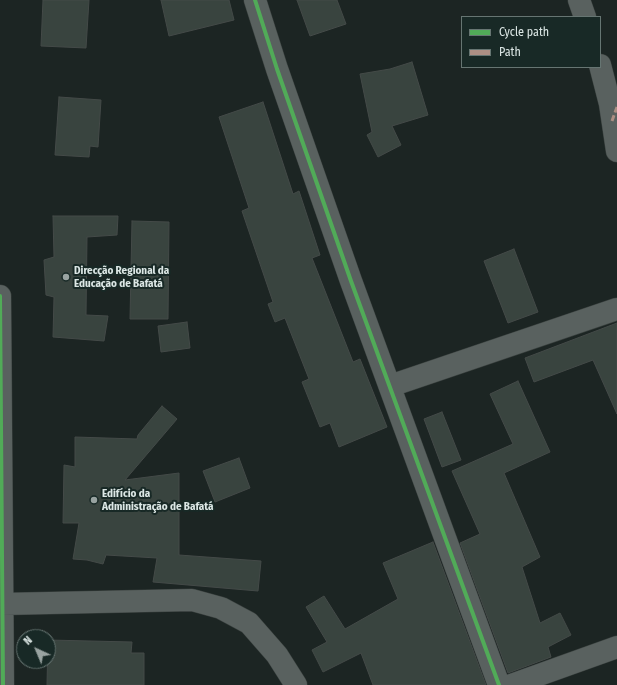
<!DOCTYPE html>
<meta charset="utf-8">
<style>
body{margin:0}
#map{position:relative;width:617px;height:685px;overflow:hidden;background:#1c2523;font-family:"Fira Sans Condensed",sans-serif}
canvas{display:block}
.legend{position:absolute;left:461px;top:16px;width:140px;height:52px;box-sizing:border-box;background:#182926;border:1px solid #667572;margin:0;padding:5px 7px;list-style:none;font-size:12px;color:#dce7e5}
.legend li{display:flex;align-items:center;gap:8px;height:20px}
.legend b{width:20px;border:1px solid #667572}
.north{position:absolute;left:16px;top:629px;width:40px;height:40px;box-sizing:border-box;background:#182926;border:1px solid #667572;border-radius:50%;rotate:316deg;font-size:11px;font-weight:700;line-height:16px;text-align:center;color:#dce7e5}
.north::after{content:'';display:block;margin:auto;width:14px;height:18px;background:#99a3a1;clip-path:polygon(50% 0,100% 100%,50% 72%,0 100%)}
</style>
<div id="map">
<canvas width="617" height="685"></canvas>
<ul class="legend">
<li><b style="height:5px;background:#51ab58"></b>Cycle path</li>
<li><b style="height:5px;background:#ac8f84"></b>Path</li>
</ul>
<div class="north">N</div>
</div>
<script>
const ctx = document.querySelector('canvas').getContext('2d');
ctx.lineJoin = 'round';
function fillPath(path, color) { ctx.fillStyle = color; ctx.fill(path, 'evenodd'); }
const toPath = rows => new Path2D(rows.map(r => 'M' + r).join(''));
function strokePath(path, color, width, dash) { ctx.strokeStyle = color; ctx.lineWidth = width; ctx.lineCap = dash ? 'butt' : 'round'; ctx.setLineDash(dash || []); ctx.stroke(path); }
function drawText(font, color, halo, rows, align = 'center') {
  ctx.font = font + ' "Fira Sans Condensed",sans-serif'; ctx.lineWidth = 4; ctx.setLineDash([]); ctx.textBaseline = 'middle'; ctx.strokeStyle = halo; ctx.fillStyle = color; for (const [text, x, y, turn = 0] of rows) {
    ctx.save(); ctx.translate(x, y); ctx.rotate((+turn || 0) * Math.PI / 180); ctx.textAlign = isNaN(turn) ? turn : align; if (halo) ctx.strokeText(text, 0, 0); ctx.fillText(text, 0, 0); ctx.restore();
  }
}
const building = toPath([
 [43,0,89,0,86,48,41,46,43,0],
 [161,0,229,0,234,20,169,36,161,0],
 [297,0,337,0,346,24,310,36,297,0],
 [412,62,428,115,392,126,401,145,378,157,367,135,372,132,360,74,390,69,412,62],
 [59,97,101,100,98,147,90,146,89,157,55,155,59,97],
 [263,102,293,194,299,191,320,255,312,258,353,362,360,359,387,427,339,447,330,423,320,427,302,382,309,379,285,318,275,322,268,304,273,302,242,211,249,208,219,117,263,102],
 [53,216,118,216,117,235,87,237,86,315,108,316,104,341,53,337,54,297,46,295,44,260,54,257,53,216],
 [132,221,169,222,168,319,130,319,132,221],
 [514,249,538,312,508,323,484,261,514,249],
 [187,322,190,348,161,352,158,326,187,322],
 [617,323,617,414,593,360,534,382,525,358,617,323],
 [518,381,550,452,504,473,540,557,522,567,540,623,560,613,571,635,548,647,551,657,508,673,460,543,480,534,452,471,513,444,490,394,518,381],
 [162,406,177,419,125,480,179,473,179,555,261,561,258,591,153,582,157,558,106,555,103,564,87,560,73,559,79,523,63,523,64,465,75,467,75,437,137,439,138,435,162,406],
 [442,412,461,460,442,467,424,419,442,412],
 [239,458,250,488,215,502,203,471,239,458],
 [433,542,486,685,373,685,361,653,323,672,312,650,327,642,306,607,324,596,345,629,398,599,383,563,433,542],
 [48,640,132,642,131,653,144,653,144,685,47,685,48,640]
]);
fillPath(building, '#39443f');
strokePath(building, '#444a48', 1);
const street = toPath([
 [255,0,277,69,351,281,499,685],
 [579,0,585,17],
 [600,65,610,104,617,151],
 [0,296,3,685],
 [390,386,617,309],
 [2,604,192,600,221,608,249,623,277,655,296,685],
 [511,685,617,647]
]);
strokePath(street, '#3a413f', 23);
strokePath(street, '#59615f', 22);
strokePath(toPath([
 [612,121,617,107]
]), '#ac8f84', 3, [6, 3]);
strokePath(toPath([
 [255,0,277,69,351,281,499,685],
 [0,296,3,685]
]), '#51ab58', 4);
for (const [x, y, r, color] of [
 [66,277,4,"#99a3a1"],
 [94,500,4,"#99a3a1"]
]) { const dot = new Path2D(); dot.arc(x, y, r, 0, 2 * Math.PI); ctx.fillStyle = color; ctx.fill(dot); strokePath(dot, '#182926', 1.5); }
drawText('bold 11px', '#dce7e5', '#182926', [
 ["Direcção Regional da",74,271],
 ["Educação de Bafatá",74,284],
 ["Edifício da",102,494],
 ["Administração de Bafatá",102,507]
], 'left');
</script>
